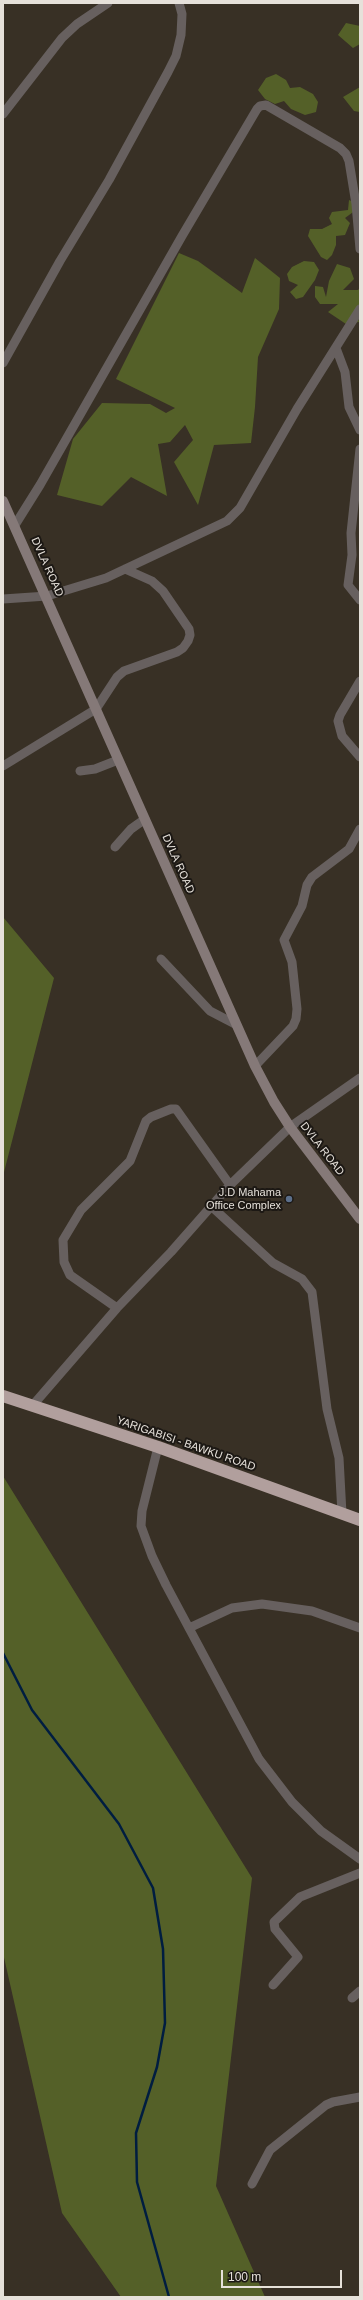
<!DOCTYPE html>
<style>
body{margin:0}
#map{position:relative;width:363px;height:2300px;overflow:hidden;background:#383025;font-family:Arial,sans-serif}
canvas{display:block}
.frame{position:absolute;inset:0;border:4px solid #e6e1da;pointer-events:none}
.scale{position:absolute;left:221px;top:2270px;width:121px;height:18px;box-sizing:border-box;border:2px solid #e6e1da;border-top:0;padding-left:5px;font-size:12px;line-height:14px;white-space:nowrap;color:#e6e1da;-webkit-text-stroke:3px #1c1814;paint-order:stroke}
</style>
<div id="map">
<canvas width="363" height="2300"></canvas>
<div class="frame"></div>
<div class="scale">100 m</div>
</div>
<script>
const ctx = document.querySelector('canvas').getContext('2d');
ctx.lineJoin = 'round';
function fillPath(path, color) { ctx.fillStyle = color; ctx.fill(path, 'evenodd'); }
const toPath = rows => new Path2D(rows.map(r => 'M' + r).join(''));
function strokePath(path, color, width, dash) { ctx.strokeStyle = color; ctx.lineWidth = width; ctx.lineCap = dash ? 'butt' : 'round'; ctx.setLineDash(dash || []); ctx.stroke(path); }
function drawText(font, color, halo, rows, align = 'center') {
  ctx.font = font + ' Arial,sans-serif'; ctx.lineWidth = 4; ctx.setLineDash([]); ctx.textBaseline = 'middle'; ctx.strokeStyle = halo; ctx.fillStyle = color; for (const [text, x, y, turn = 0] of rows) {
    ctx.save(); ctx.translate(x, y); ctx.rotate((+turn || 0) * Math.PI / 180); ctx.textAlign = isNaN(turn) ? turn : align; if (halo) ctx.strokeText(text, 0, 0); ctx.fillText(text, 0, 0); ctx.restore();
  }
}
fillPath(toPath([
 [346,23,360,26,360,44,353,48,338,35],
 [276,74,286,80,290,88,300,87,313,94,318,102,316,112,305,115,291,109,284,101,275,104,265,99,258,90,266,78],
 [360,87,360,112,354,111,343,97],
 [349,200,360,205,360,207,345,218,350,223,345,235,336,236,336,245,332,255,327,260,321,257,308,236,310,229,322,229,332,224,329,218,332,212,348,210],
 [179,253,198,261,242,293,255,258,280,278,279,309,258,357,255,407,251,443,214,445,198,505,174,462,193,440,185,425,170,442,158,444,167,496,131,477,102,506,57,495,73,439,102,403,150,404,166,413,175,408,116,379],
 [304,261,314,262,319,270,315,280,303,297,296,299,290,292,298,285,289,281,287,274,292,267],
 [337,264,350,268,354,279,343,290,358,290,360,288,360,307,357,308,359,322,346,324,328,312,338,304,320,304,315,297,315,286,323,287,326,297,329,281],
 [3,917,54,978,3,1176],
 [3,1476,252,1878,216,2186,265,2297,121,2297,62,2213,3,1953]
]), '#546028');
strokePath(toPath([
 [3,1653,32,1710,119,1824,153,1888,163,1949,165,2023,157,2067,136,2133,137,2182,169,2297]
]), '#001d40', 2.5);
strokePath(toPath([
 [3,114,62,38,77,24,108,3],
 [336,348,345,372,349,407,360,430],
 [3,363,60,261,109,180,168,72,176,56,181,35,182,14,179,3],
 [360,449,351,533,352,555,348,585,360,600],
 [15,525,40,485,182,236,257,109,260,106,266,105,340,148,346,154,349,161,356,204,360,249],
 [3,599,47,596,106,578,227,521,240,508,297,409,360,309],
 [360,681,340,715,338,721,342,736,360,757],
 [3,766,96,709,117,677,124,671,177,652,183,648,188,641,190,635,189,629,163,591,152,581,125,569],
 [80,771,95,769,118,760],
 [115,847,131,829,145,819],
 [161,959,210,1011,235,1024],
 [255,1066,293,1026,296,1019,297,1009,292,962,284,940,302,906,307,885,312,877,349,849,360,829],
 [211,1206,273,1263,302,1279,312,1292,327,1409,339,1458,342,1514],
 [117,1308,70,1275,64,1262,63,1240,81,1210,130,1161,146,1121,151,1117,171,1109,176,1109,230,1185],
 [33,1405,117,1308,171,1252,230,1185,290,1127,360,1078],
 [158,1447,142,1511,141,1526,152,1556,166,1585,259,1759,292,1802,321,1831,360,1859],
 [189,1628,232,1608,262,1604,312,1611,360,1628],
 [273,1985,298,1957,275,1929,274,1922,300,1897,360,1873],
 [352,1998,360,1991],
 [252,2184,270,2150,326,2105,333,2102,360,2097]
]), '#67605f', 9);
strokePath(toPath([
 [3,501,255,1066,274,1102,290,1127,360,1219]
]), '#857978', 10);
strokePath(toPath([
 [3,1396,158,1447,360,1520]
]), '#b19f9d', 12);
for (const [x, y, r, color] of [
 [289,1199,4,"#5c6f8a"]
]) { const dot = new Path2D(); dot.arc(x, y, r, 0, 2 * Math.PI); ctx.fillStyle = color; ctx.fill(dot); strokePath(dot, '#1c1814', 1.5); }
drawText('11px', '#e6e1da', '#1c1814', [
 ["DVLA ROAD",47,567,66],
 ["DVLA ROAD",178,864,66],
 ["DVLA ROAD",322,1149,52],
 ["YARIGABISI - BAWKU ROAD",186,1444,19]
]);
drawText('11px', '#e6e1da', '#1c1814', [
 ["J.D Mahama",281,1193],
 ["Office Complex",281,1206]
], 'right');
</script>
